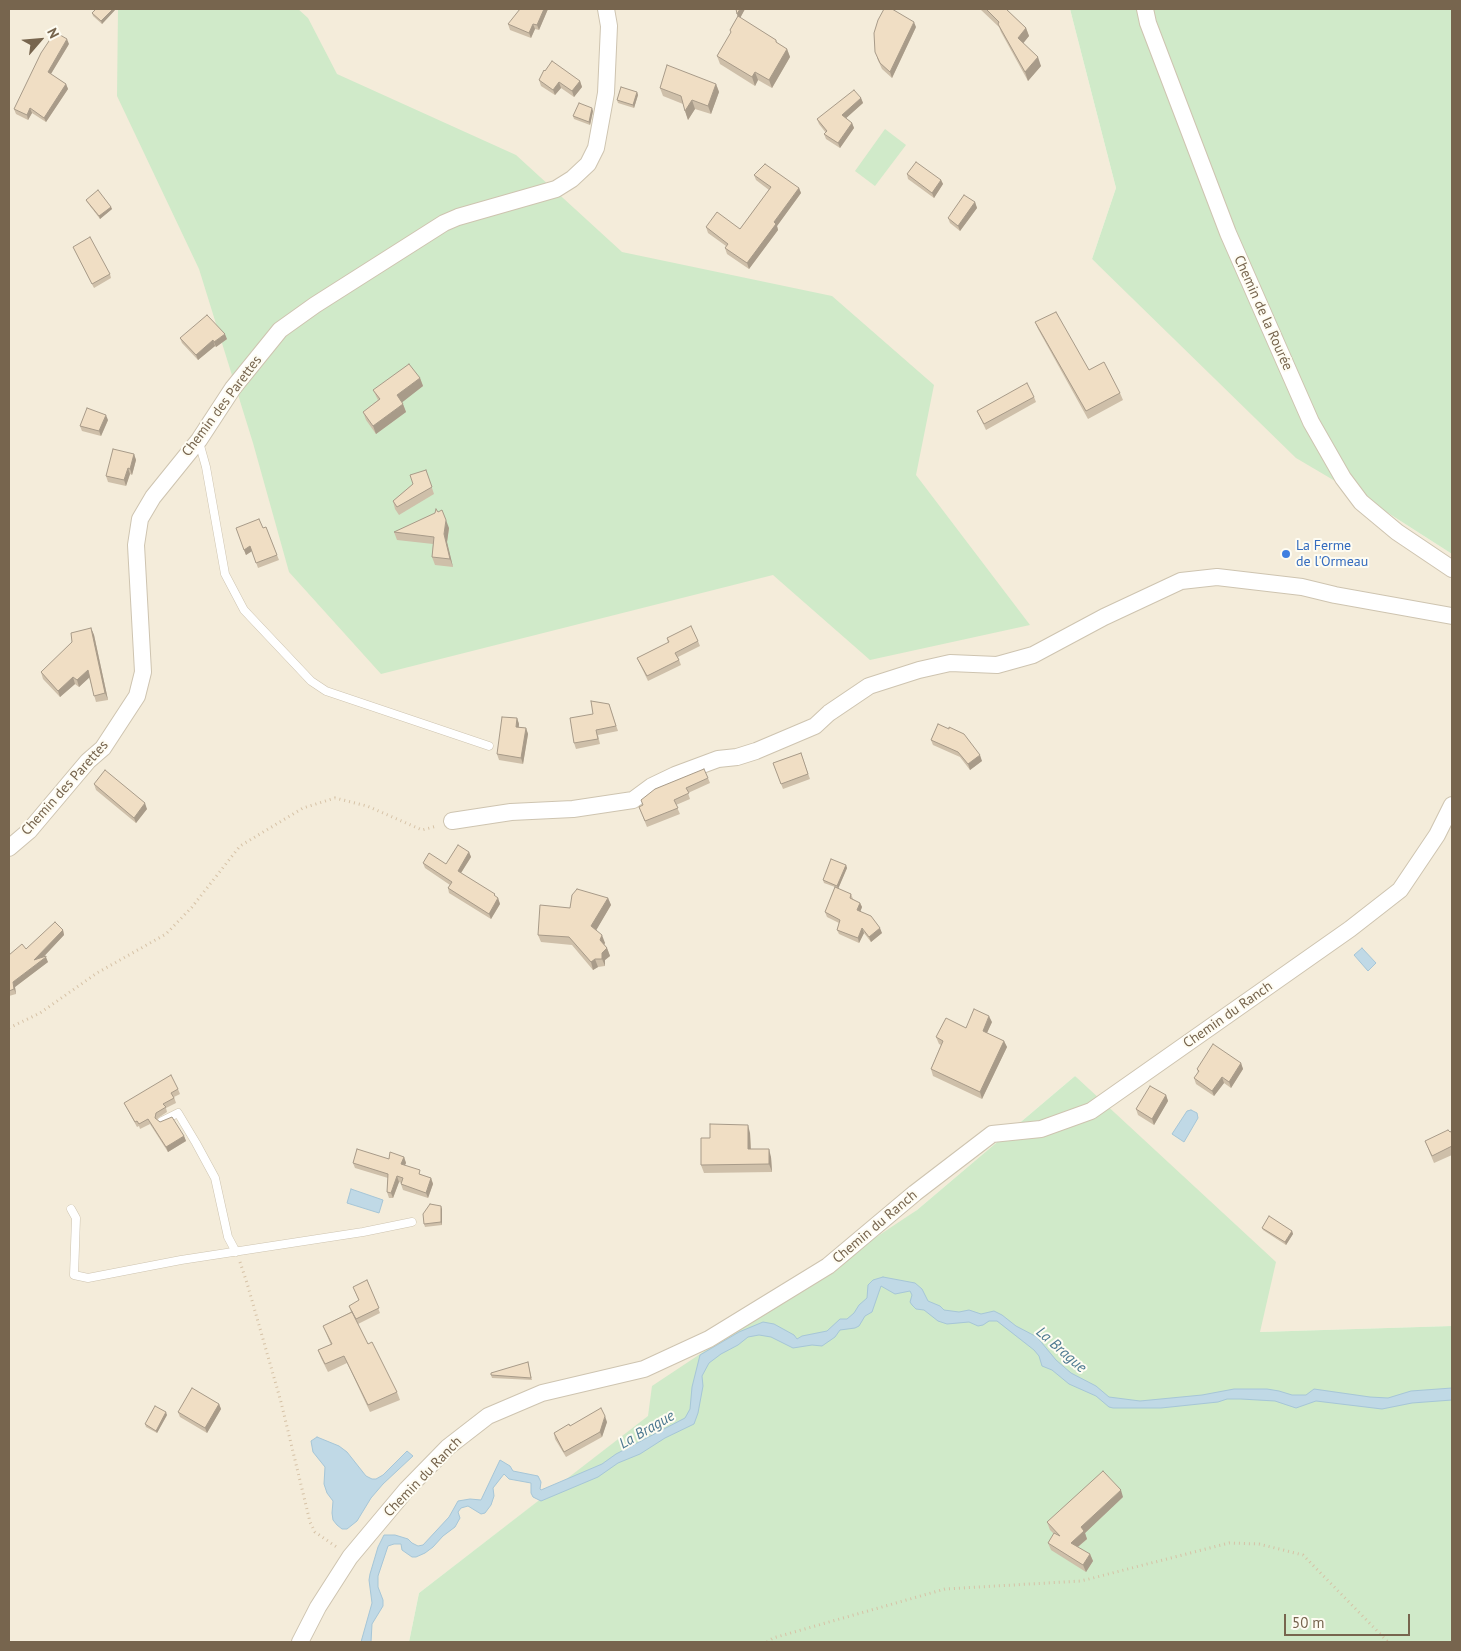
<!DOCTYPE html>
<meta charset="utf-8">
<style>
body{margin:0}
#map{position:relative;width:1461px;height:1651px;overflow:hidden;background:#fcf9eb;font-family:"PT Sans",sans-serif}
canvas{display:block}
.frame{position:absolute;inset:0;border:10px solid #77654e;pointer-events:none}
.north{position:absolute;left:15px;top:15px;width:50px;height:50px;-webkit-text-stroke:4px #fefcf2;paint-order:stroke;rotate:63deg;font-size:14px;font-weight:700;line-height:20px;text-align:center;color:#77654e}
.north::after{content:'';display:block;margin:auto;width:18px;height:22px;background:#77654e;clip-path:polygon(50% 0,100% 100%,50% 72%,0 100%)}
.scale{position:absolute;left:1284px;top:1614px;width:126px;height:22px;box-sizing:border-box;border:2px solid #77654e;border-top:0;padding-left:6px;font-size:15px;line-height:18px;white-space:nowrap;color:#77654e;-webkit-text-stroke:4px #fefcf2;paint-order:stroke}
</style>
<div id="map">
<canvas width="1461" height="1651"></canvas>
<div class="frame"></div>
<div class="north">N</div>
<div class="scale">50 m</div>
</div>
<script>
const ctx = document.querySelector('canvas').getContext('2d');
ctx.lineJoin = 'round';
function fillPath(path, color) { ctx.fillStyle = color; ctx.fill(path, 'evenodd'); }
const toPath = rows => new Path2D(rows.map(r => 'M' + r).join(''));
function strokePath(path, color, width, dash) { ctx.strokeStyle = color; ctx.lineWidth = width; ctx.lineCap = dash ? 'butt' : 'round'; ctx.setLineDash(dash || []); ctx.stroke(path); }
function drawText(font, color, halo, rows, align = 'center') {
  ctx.font = font + ' "PT Sans",sans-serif'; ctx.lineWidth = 4; ctx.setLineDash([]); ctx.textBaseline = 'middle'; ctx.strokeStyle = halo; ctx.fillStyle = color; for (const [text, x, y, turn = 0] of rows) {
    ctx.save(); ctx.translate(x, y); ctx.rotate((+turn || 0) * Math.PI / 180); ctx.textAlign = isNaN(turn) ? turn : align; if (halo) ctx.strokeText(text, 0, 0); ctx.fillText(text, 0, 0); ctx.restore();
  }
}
fillPath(toPath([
 [9,9,1070,9,1116,188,1092,259,1374,504,1452,554,1452,1326,1260,1332,1075,1076,917,1210,419,1593,409,1642,9,1642]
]), '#f4ecda');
fillPath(toPath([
 [118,9,298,9,308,18,337,74,516,155,622,252,832,296,934,385,916,475,1030,625,870,660,773,575,381,674,289,572,253,443,199,269,117,96],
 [1070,9,1452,9,1452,554,1374,504,1296,458,1092,259,1116,188],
 [885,129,906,145,875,186,855,171],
 [1075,1076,1276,1262,1260,1332,1452,1326,1452,1642,409,1642,419,1593,648,1416,652,1386,917,1210]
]), '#d0eac9');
const water = toPath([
 [1362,948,1376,963,1368,971,1354,955,1362,948],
 [1191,1110,1197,1113,1198,1118,1184,1142,1172,1134,1187,1111,1191,1110],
 [351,1189,383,1200,379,1213,347,1203,351,1189],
 [883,1277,915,1283,922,1289,928,1301,940,1306,944,1310,959,1312,969,1310,981,1314,994,1311,1002,1315,1016,1326,1037,1337,1056,1360,1071,1373,1096,1386,1109,1397,1140,1401,1202,1395,1234,1389,1267,1389,1279,1391,1292,1395,1306,1395,1314,1389,1370,1397,1388,1398,1411,1391,1452,1388,1452,1400,1412,1403,1382,1409,1316,1401,1296,1408,1275,1401,1241,1399,1227,1399,1218,1402,1161,1408,1113,1408,1109,1407,1096,1396,1069,1384,1052,1370,1042,1366,1039,1356,1034,1350,997,1321,989,1321,983,1325,978,1326,969,1322,947,1324,938,1321,924,1310,916,1309,912,1305,910,1302,912,1295,910,1291,895,1294,881,1286,872,1312,865,1316,859,1326,855,1328,840,1330,835,1337,822,1346,812,1345,793,1348,771,1337,759,1335,748,1337,738,1345,721,1354,709,1363,702,1376,703,1386,698,1413,694,1424,665,1438,640,1454,618,1463,598,1477,541,1501,533,1497,531,1493,531,1483,509,1479,504,1474,493,1488,494,1496,491,1505,485,1513,481,1514,468,1506,461,1508,458,1512,460,1518,455,1527,443,1536,433,1547,425,1553,416,1557,412,1557,402,1550,401,1544,394,1544,388,1546,378,1576,378,1587,383,1600,383,1606,372,1624,371,1642,361,1642,372,1603,369,1580,370,1574,378,1547,384,1535,395,1535,408,1539,412,1543,418,1546,423,1545,449,1517,458,1501,470,1499,481,1500,500,1460,510,1466,513,1471,538,1476,541,1482,540,1489,541,1490,602,1464,616,1454,685,1418,690,1409,692,1387,700,1355,739,1332,763,1322,774,1324,794,1335,797,1339,802,1336,827,1331,840,1319,847,1319,854,1313,859,1305,867,1298,868,1285,873,1280,883,1277],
 [317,1437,339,1446,347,1452,366,1476,372,1479,376,1479,383,1475,407,1451,413,1456,383,1484,371,1498,357,1521,347,1529,342,1529,337,1525,333,1520,332,1513,333,1501,327,1493,324,1484,325,1467,313,1452,311,1441,317,1437]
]);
fillPath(water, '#c0d9e6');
strokePath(water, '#a6c6d7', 1);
const service = toPath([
 [199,442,206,467,225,574,244,610,311,681,326,691,489,746],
 [162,1121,178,1113,196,1143,215,1178,228,1237,236,1252],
 [71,1209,76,1218,74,1275,88,1278,181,1260,363,1232,412,1222]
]);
const minor = toPath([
 [1145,9,1148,23,1228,233,1311,422,1343,478,1361,502,1397,532,1452,569],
 [452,821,511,812,573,809,633,800,652,786,675,775,718,759,737,757,756,751,815,726,829,713,869,686,919,670,950,663,997,665,1033,655,1104,617,1181,581,1217,577,1302,587,1335,595,1452,616],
 [9,848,29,831,88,761,103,748,137,696,143,672,136,545,140,519,153,497,199,440,233,388,280,330,315,305,444,223,458,217,556,189,572,179,588,164,596,148,606,93,609,26,606,9],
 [300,1642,318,1607,350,1557,407,1489,448,1447,488,1416,542,1393,644,1369,709,1339,828,1266,915,1193,992,1134,1041,1129,1091,1111,1350,929,1400,890,1437,835,1452,805]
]);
strokePath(service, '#cec4b0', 9);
strokePath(minor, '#cec4b0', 18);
strokePath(toPath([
 [9,1028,40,1013,97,973,166,934,192,907,240,846,303,808,335,798,367,806,422,830,437,826],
 [240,1262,247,1283,281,1402,310,1522,315,1532,338,1548],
 [767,1642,773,1638,945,1589,1081,1581,1229,1543,1259,1544,1303,1555,1388,1642]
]), '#d6c2a6', 3, [1, 4]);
strokePath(service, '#fff', 8);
strokePath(minor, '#fff', 16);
fillPath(toPath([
 [96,9,115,9,115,10,102,24,93,16,92,13],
 [548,9,539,30,535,29,531,38,510,30,508,24],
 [736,9,745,9,740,18,776,40,777,43,787,49,790,57,772,88,758,80,755,86,720,64,717,56,731,33,730,30,738,16],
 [980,9,1006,9,1026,28,1029,36,1023,43,1041,66,1028,81,1001,32,999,27],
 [916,27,892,78,882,69,877,58],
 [69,44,51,74,66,84,68,89,46,122,32,113,28,120,16,114,14,109],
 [539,80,580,81,582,87,574,97,561,88,555,95,541,86],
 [716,84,719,92,711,114,695,109,688,120,683,104,663,96,660,88],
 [637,92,638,95,634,108,618,103,617,100],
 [861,98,863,103,846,118,852,123,854,128,840,148,826,139,824,134,826,133,819,124,817,119],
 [593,111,590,125,574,119,573,116],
 [907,174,941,180,943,184,934,198,908,179],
 [754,175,799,188,801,193,777,226,778,230,749,269,727,254,725,248,726,246,708,233,706,227,740,229,769,190,756,180],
 [86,200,111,207,112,209,100,219,87,202],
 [975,202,977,208,960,231,950,223,948,218],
 [73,247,110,274,111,278,94,288],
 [1035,322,1089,370,1120,393,1123,400,1088,419,1038,329],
 [180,338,227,339,216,347,215,346,198,360,182,343],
 [420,378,423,386,402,402,406,412,376,434,366,420,363,412,378,400,373,390],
 [1034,397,1036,402,986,430,977,411],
 [108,420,101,436,82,431,80,426],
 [134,454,136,460,132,475,130,474,126,486,108,482,106,476],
 [426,470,434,494,399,515,395,509,393,501,413,484],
 [266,527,279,560,258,568,252,551,246,555,236,528,263,528],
 [449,528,447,542,453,567,435,565,432,557,433,544,397,540,394,532],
 [91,628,94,635,108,700,96,702,89,677,79,687,75,684,60,697,43,679,41,672],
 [667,638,698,641,700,646,678,657,681,665,648,681,637,658,668,643],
 [609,704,618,731,598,735,600,744,576,749,574,743,593,714],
 [517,718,519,724,519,727,526,728,528,734,523,764,499,760,497,754],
 [949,729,982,761,970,770,960,757,933,745,931,740],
 [801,753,810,779,783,789,773,763],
 [708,778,710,783,688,793,690,799,676,805,680,814,647,827,639,807],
 [94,784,147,809,136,823,96,790],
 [469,852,471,857,461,873,498,898,500,904,491,919,449,893,448,888,450,885,425,868,423,863,446,864],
 [846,865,847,868,838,889,851,894,853,899,860,903,862,907,860,912,882,933,871,942,864,933,859,943,839,934,837,930,839,923,827,917,825,912,835,887,824,883,823,880],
 [608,898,611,905,596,930,605,943,604,944,607,948,610,956,605,960,605,966,598,967,593,970,572,945,541,942,538,935,570,908],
 [63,930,64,935,43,957,48,962,15,987,16,994,9,996,9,955,26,949],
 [992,1022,987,1033,1004,1041,1007,1047,982,1099,933,1076,931,1069,941,1045,939,1044,936,1037,966,1028],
 [1241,1063,1243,1069,1231,1088,1224,1083,1214,1096,1196,1084,1194,1078,1198,1073,1197,1069],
 [178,1089,180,1094,174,1097,176,1103,166,1108,167,1112,158,1118,157,1120,184,1136,186,1141,168,1152,150,1124,140,1129,139,1126,137,1127,124,1103],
 [1166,1095,1168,1101,1154,1125,1138,1115,1136,1109],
 [1452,1131,1452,1155,1434,1163,1425,1141],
 [750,1133,751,1149,771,1157,772,1172,704,1173,701,1165,710,1138],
 [404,1157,406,1163,405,1165,422,1175,431,1178,433,1184,428,1198,403,1190,401,1184,401,1183,399,1182,393,1198,389,1198,387,1192,388,1178,355,1168,353,1163,389,1159],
 [442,1209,442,1225,425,1227,424,1224],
 [1262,1228,1292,1231,1293,1234,1286,1245,1263,1230],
 [367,1280,380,1313,358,1324,368,1344,397,1392,400,1400,370,1412,347,1363,328,1372,321,1358,318,1350,331,1345,323,1326,351,1312,349,1306,359,1301,353,1287],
 [528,1362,532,1380,492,1378,491,1375],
 [219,1404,221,1409,207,1433,180,1417,178,1412],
 [167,1415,157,1433,146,1427,145,1424],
 [607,1422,602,1437,566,1457,555,1439,554,1433,570,1426],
 [1123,1497,1085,1533,1087,1539,1078,1547,1090,1554,1093,1561,1086,1572,1051,1550,1048,1543,1054,1534,1050,1530,1047,1522]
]), '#cebfa9');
fillPath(toPath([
 [113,9,115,9,115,10,102,24,101,21],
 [544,9,548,9,539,30,537,25],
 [740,9,745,9,739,20,737,14],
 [914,22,916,27,892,78,890,72],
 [533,24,535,29,531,38,529,33],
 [1026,28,1029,36,1021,46,1018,38],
 [67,39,69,44,49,77,48,72],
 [787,49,790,57,772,88,769,80],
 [1038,57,1041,66,1028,81,1025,72],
 [755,72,758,80,755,86,752,77],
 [580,81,582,87,574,97,572,91],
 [559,82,561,88,555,95,553,90],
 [66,84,68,89,46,122,44,118],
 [716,84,719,92,711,114,708,106],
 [637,92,638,95,634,108,633,105],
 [861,98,863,103,844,120,842,115],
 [692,100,695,109,688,120,685,111],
 [30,108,32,113,28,120,27,115],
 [592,108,593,111,590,125,589,122],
 [852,123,854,128,840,148,838,143],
 [941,180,943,184,934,198,932,193],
 [799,188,801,193,777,226,778,230,749,269,747,263,774,222],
 [975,202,977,208,960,231,958,226],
 [111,207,112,209,100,219,99,216],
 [225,334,227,339,216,347,214,342],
 [213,340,215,346,198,360,196,355],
 [420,378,423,386,400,404,397,395],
 [403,404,406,412,376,434,373,426],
 [106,415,108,420,101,436,99,431],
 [134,454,136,460,132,475,130,469],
 [128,468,130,474,126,486,124,480],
 [446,520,449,528,447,542,453,567,450,559,444,534],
 [250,546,252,551,246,555,244,550],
 [91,628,94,635,108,700,105,693],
 [88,670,90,677,79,687,77,680],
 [73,677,75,684,60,697,58,691],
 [517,718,519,724,518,732,516,727],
 [526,728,528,734,523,764,521,758],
 [980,755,982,761,970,770,968,764],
 [145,803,147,809,136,823,134,818],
 [469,852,471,857,459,876,458,871],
 [846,865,847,868,838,889,837,886],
 [498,898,500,904,491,919,489,914],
 [608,898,611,905,594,934,591,926],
 [860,903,862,907,859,915,857,910],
 [862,928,864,933,859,943,858,938],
 [880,928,882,933,871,942,869,937],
 [63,930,64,935,36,965,34,960],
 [602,935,605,943,603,947,600,940],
 [607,948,610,956,605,960,605,966,602,959,602,953],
 [46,957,48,962,15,987,16,994,14,989,13,982],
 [595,959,598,967,593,970,591,962],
 [989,1016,992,1022,985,1037,983,1031],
 [1004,1041,1007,1047,982,1099,980,1092],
 [1241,1063,1243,1069,1231,1088,1229,1082],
 [1222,1077,1224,1083,1214,1096,1212,1091],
 [1166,1095,1168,1101,1154,1125,1152,1119],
 [748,1125,750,1133,751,1157,748,1149],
 [184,1136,186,1141,168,1152,166,1147],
 [769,1149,771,1157,772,1172,769,1164],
 [404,1157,406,1163,403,1169,401,1164],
 [397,1176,399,1182,393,1198,391,1193],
 [431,1178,433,1184,428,1198,426,1193],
 [441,1206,442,1209,442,1225,441,1222],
 [1292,1231,1293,1234,1286,1245,1285,1242],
 [219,1404,221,1409,207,1433,205,1428],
 [166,1412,167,1415,157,1433,156,1431],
 [605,1416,607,1422,602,1437,600,1432],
 [1121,1490,1123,1497,1085,1533,1087,1539,1074,1550,1071,1543,1081,1527],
 [1090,1554,1093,1561,1086,1572,1083,1565]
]), '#a89b89');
const building = toPath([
 [96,9,113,9,101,21,92,13,96,9],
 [520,9,544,9,537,25,533,24,529,33,508,24,520,9],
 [736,9,740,9,737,14,736,9],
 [884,9,892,9,914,22,890,72,880,63,875,52,874,33,878,20,884,9],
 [986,9,1006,9,1026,28,1018,38,1038,57,1025,72,998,24,999,22,986,9],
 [738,16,776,40,776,42,787,49,769,80,755,72,752,77,717,56,731,32,730,30,738,16],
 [55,32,67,39,48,72,66,84,44,118,30,108,27,115,14,109,41,53,55,32],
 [552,61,580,81,572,91,559,82,553,90,539,80,544,70,545,71,552,61],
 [667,65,716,84,708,106,692,100,685,111,681,96,660,88,667,65],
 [621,87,637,92,633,105,617,100,621,87],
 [854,90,861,98,842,115,852,123,838,143,824,134,827,131,817,119,854,90],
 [579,103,592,108,589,122,573,116,579,103],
 [916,162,941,180,932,193,907,174,916,162],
 [765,164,799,188,774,222,776,224,747,263,725,248,728,244,706,227,717,212,740,229,771,187,754,175,765,164],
 [98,190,111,207,99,216,86,200,98,190],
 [964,195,975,202,958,226,948,218,964,195],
 [90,237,110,274,92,284,73,247,90,237],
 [1056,312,1089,370,1104,362,1120,393,1086,411,1035,322,1056,312],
 [207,315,225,334,214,342,213,340,196,355,180,338,207,315],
 [409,364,420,378,397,395,403,404,373,426,363,412,380,399,373,390,409,364],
 [1027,383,1034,397,984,424,977,411,1027,383],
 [87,408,106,415,99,431,80,426,87,408],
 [113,449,134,454,130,469,128,468,124,480,106,476,113,449],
 [426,470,432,487,397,507,393,501,413,484,410,475,426,470],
 [436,509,438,512,442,510,446,520,444,534,450,559,432,557,434,537,394,532,435,513,436,509],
 [259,519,263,528,266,527,277,555,256,563,250,546,244,550,236,528,259,519],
 [691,626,698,641,675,653,679,660,647,676,637,658,669,642,667,638,691,626],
 [91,628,105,693,94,696,88,670,77,680,73,677,58,691,41,672,72,642,71,633,91,628],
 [591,701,609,704,616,726,596,730,598,739,574,743,570,718,593,714,591,701],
 [502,717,517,718,516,727,526,728,521,758,497,754,502,717],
 [938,724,949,729,949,727,964,734,980,755,968,764,958,752,931,740,938,724],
 [801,753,808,774,781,784,773,763,801,753],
 [704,769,708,778,686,788,689,793,674,800,678,808,645,821,639,807,643,805,641,800,655,789,704,769],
 [105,770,145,803,134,818,94,784,105,770],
 [458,845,469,852,458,871,495,894,494,895,498,898,489,914,448,888,452,882,423,863,429,853,446,864,458,845],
 [831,859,846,865,837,886,823,880,831,859],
 [835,887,851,894,850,898,860,903,857,910,871,916,880,928,869,937,862,928,858,938,837,930,840,920,825,912,835,887],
 [577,889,608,898,591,926,602,935,600,940,607,948,602,953,602,959,595,959,591,962,569,937,538,935,540,905,570,908,572,895,577,889],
 [55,922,63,930,34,960,46,956,46,957,13,982,14,989,9,991,9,955,22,944,26,949,55,922],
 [974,1009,989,1016,983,1031,1004,1041,980,1092,931,1069,943,1041,936,1037,946,1018,966,1028,974,1009],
 [1213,1044,1241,1063,1229,1082,1222,1077,1212,1091,1194,1078,1199,1071,1197,1069,1213,1044],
 [171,1075,178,1089,171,1093,174,1098,163,1104,166,1107,156,1113,155,1118,160,1122,172,1117,184,1136,166,1147,148,1119,139,1124,137,1121,135,1122,124,1103,171,1075],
 [1150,1086,1166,1095,1152,1119,1136,1109,1150,1086],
 [710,1124,748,1125,748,1149,769,1149,769,1164,701,1165,701,1138,710,1138,710,1124],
 [1448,1130,1450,1132,1452,1131,1452,1146,1432,1156,1425,1141,1448,1130],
 [357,1149,389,1159,390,1152,404,1157,401,1164,420,1170,419,1174,431,1178,426,1193,401,1184,403,1178,397,1176,391,1193,387,1192,388,1174,353,1163,357,1149],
 [430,1204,441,1206,441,1222,424,1224,423,1214,430,1204],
 [1269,1216,1292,1231,1285,1242,1262,1228,1269,1216],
 [367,1280,379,1308,356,1319,349,1306,359,1300,353,1287,367,1280],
 [352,1312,368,1344,372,1342,397,1392,368,1405,344,1356,325,1364,318,1350,332,1344,323,1326,352,1312],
 [528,1362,531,1378,491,1375,491,1373,528,1362],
 [192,1388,219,1404,205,1428,178,1412,192,1388],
 [155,1406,166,1412,156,1431,145,1424,155,1406],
 [601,1408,605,1416,600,1432,564,1452,554,1433,569,1424,570,1426,601,1408],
 [1103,1471,1121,1490,1081,1527,1084,1531,1071,1543,1090,1554,1083,1565,1048,1543,1054,1533,1060,1536,1047,1522,1103,1471]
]);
fillPath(building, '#f0dec4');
strokePath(building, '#a89b89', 1);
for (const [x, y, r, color] of [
 [1286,554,5,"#3f7fe0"]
]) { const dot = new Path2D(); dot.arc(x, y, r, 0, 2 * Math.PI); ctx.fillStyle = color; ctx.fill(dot); strokePath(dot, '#fefcf2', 2); }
drawText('14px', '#77654e', '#fefcf2', [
 ["Chemin de la Rourée",1263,313,66],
 ["Chemin des Parettes",222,406,-53],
 ["Chemin des Parettes",65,788,-48],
 ["Chemin du Ranch",1228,1015,-35],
 ["Chemin du Ranch",875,1227,-40],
 ["Chemin du Ranch",423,1477,-46]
]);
drawText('14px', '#366cbe', '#fefcf2', [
 ["La Ferme",1296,546],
 ["de l'Ormeau",1296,562]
], 'left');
drawText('italic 15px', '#4c7890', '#fefcf2', [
 ["La Brague",1061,1350,41],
 ["La Brague",647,1430,-30]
]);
</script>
